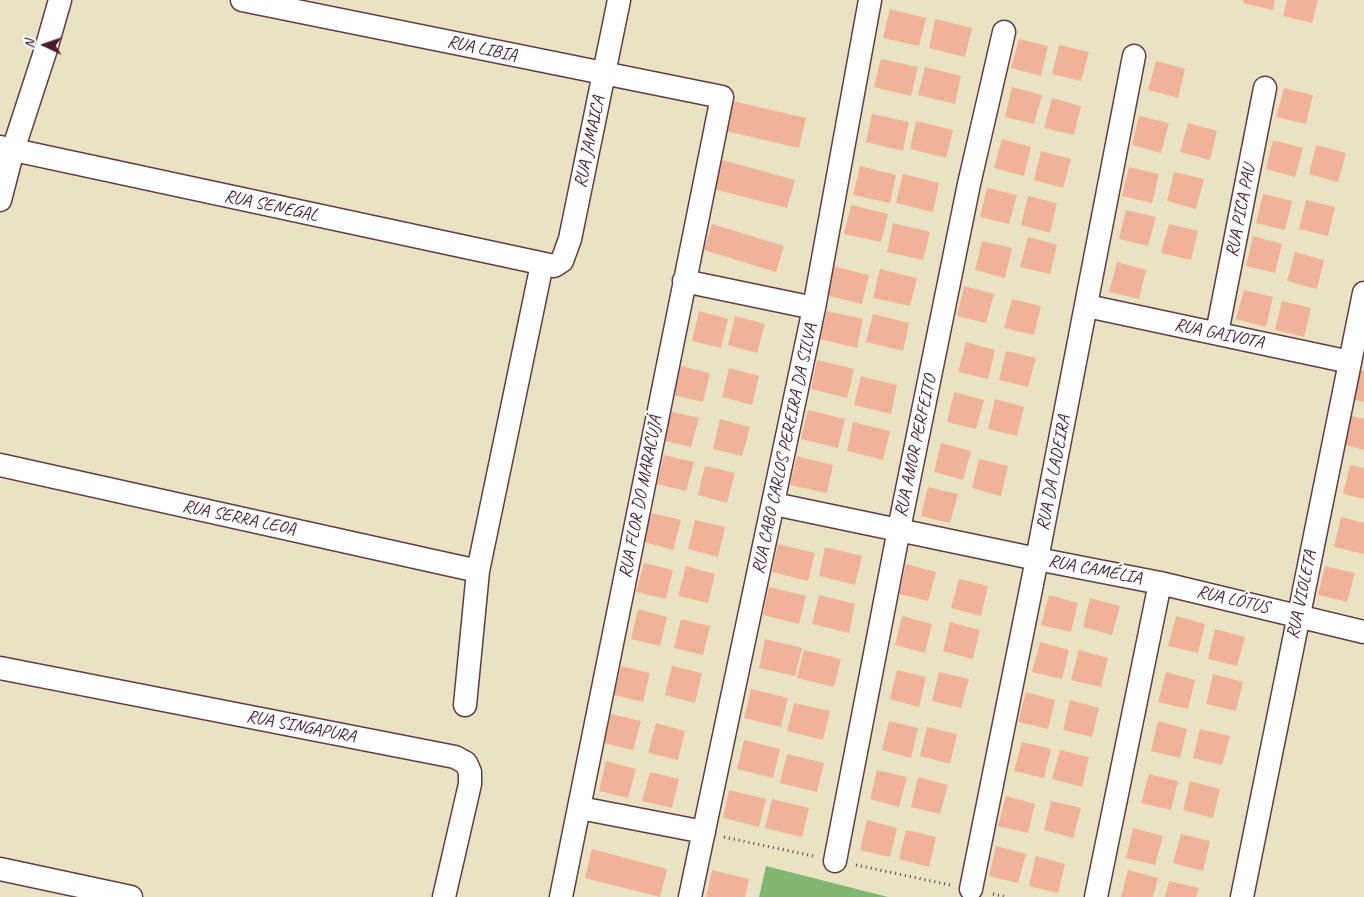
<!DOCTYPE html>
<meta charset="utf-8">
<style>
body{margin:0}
#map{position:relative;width:1364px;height:897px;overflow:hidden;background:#eae3c3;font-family:Caveat,sans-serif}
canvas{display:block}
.north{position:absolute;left:20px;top:20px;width:50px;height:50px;-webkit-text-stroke:4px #fff;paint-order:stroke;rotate:273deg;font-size:14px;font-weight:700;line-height:20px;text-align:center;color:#4a1f2b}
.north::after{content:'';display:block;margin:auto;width:18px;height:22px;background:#4a1f2b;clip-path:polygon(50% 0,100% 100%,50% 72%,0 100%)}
</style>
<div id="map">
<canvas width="1364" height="897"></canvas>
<div class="north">N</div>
</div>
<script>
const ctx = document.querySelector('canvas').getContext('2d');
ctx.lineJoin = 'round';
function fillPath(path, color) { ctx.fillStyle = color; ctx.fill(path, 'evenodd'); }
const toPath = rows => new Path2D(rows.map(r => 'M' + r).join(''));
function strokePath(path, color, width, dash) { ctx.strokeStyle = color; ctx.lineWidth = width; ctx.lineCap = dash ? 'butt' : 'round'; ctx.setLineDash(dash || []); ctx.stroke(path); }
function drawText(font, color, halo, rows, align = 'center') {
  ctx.font = font + ' Caveat,sans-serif'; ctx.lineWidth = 4; ctx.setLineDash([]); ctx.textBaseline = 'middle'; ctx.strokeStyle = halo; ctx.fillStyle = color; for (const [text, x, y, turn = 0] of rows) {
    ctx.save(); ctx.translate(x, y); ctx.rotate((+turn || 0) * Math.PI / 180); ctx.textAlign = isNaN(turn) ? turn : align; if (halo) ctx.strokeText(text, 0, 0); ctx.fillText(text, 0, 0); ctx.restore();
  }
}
fillPath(toPath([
 [766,866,888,897,759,897]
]), '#81b671');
fillPath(toPath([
 [1244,0,1275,0,1273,10,1243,3],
 [1287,0,1318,0,1312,23,1283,16],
 [890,9,926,18,919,46,883,38],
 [935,19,972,28,965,57,929,48],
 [1019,39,1048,46,1041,76,1011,68],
 [1059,45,1089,52,1081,81,1052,74],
 [881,59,918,67,911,96,874,87],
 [1156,61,1185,69,1178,98,1148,90],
 [925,67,961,76,955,104,918,95],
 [1012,87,1042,95,1034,124,1005,117],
 [1284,88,1313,95,1306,124,1276,117],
 [1052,98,1081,106,1074,135,1044,128],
 [733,101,806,118,799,148,726,131],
 [872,114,909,122,903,151,866,142],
 [1139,116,1169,123,1161,153,1132,145],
 [916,121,953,130,946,158,910,149],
 [1188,123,1217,131,1210,160,1180,152],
 [1002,139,1031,147,1024,176,994,168],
 [1273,140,1303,148,1295,177,1266,169],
 [1316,145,1346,153,1338,182,1309,174],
 [1041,151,1071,159,1063,188,1034,180],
 [722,160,795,180,787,208,714,189],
 [860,166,896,175,890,203,853,195],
 [1129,167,1159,174,1152,203,1122,196],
 [1174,172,1204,179,1196,209,1167,201],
 [903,174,939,183,933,212,896,203],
 [987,188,1017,195,1009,224,980,217],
 [1263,194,1292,201,1285,230,1256,223],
 [1028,196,1057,203,1050,233,1021,225],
 [1306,200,1335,207,1328,236,1299,229],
 [851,205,888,214,881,242,844,234],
 [1126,210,1156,217,1148,246,1119,239],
 [893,223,930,232,923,260,887,252],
 [712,224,784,246,776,272,704,250],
 [1169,224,1198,231,1191,260,1161,253],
 [1253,236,1282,244,1275,273,1246,266],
 [1028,237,1057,245,1050,274,1020,267],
 [982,241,1012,248,1005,278,975,270],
 [1295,252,1324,260,1317,289,1287,281],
 [1117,262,1146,270,1139,299,1109,292],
 [832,266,869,275,862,304,825,295],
 [880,269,917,278,910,306,873,298],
 [964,286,994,294,986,323,957,316],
 [1244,290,1273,297,1266,327,1236,319],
 [1012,299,1041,306,1034,335,1004,328],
 [1282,301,1311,308,1304,337,1275,330],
 [699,311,728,319,721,348,692,341],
 [827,311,863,319,857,348,820,339],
 [873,314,909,323,903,351,866,342],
 [735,316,765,324,757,353,728,345],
 [966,342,995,350,988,379,958,372],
 [1006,351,1036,358,1028,387,999,380],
 [817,360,854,369,847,398,811,389],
 [681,366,710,373,703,402,673,395],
 [729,368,759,376,752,405,722,397],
 [1359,370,1364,371,1364,402,1351,399],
 [861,376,897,385,891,414,854,405],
 [954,392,984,400,976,429,947,422],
 [995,399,1024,407,1017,436,988,429],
 [808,410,845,419,838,448,801,439],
 [669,411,699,418,691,447,662,440],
 [1349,415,1364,419,1364,450,1342,444],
 [720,419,750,427,742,456,713,449],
 [853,422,890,431,883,460,847,451],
 [941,443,971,451,963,480,934,472],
 [664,455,694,462,686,491,657,484],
 [797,456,833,465,827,493,790,485],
 [979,459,1008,466,1001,496,972,488],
 [1350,465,1364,468,1364,499,1343,494],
 [705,466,735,473,727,503,698,495],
 [928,487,958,494,950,523,921,516],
 [651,513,681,520,673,550,644,542],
 [1341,517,1364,523,1364,554,1334,547],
 [695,520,725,527,718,557,688,549],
 [778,544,815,553,808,581,772,572],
 [825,547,862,556,855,585,819,576],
 [644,563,673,570,666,599,636,592],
 [906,564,936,572,928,601,899,594],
 [686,566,715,574,708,603,678,596],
 [1325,566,1355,573,1347,602,1318,595],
 [959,579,988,586,981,616,951,608],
 [769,587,806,596,799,624,763,615],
 [819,595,855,604,849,633,812,624],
 [1049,595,1078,603,1071,632,1041,625],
 [1090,598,1120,606,1112,635,1083,627],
 [638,609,667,617,660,646,631,639],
 [902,616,932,624,925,653,895,645],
 [1176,616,1205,624,1198,653,1168,646],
 [681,619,710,626,703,655,674,648],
 [950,622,980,630,973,659,943,651],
 [1215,629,1245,637,1237,666,1208,659],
 [765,639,802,648,795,676,759,668],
 [1040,642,1069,650,1062,679,1032,672],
 [804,650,841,659,834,687,797,678],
 [1079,650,1108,658,1101,687,1071,680],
 [621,666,650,673,643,702,614,695],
 [672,666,702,673,695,703,665,695],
 [897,670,926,677,919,707,890,699],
 [939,672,969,679,961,708,932,701],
 [1166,672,1195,680,1188,709,1158,702],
 [1213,674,1243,682,1236,711,1206,704],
 [751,689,788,698,781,727,744,718],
 [1026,692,1055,700,1048,729,1018,722],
 [1070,700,1099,708,1092,737,1063,730],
 [794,703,830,711,823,740,787,731],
 [611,714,641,721,633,750,604,743],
 [889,721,918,728,911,758,882,750],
 [1158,721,1187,729,1180,758,1151,751],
 [656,723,685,731,678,760,648,753],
 [927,727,957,734,950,764,920,756],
 [1200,729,1230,736,1222,765,1193,758],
 [744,740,780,749,773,778,737,769],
 [1022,742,1051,749,1044,778,1014,771],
 [1060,750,1089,757,1082,787,1052,779],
 [787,754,824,763,817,792,780,783],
 [606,761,636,769,628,798,599,791],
 [877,770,907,777,899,807,870,799],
 [650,772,679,779,672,808,642,801],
 [1149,774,1178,781,1171,810,1141,803],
 [918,777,948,785,940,814,911,807],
 [1190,781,1220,789,1213,818,1183,810],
 [729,790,766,799,759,827,723,818],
 [1006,796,1035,804,1028,833,998,826],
 [772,799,809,808,802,837,765,828],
 [1051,801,1081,808,1073,838,1044,830],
 [867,820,897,828,890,857,860,850],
 [1133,828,1163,836,1155,865,1126,858],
 [906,830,936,837,929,867,899,859],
 [1181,834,1210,841,1203,871,1173,863],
 [996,846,1026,854,1018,883,989,876],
 [592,849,667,869,660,897,585,878],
 [1036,856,1065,864,1058,893,1029,886],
 [712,870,749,879,745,897,706,897],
 [1128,870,1158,878,1153,897,1121,897],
 [1169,881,1199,888,1196,897,1165,897]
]), '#f0b399');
const minor = toPath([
 [242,0,722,97,561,897],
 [0,147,554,266,562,261,570,239,619,0],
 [0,200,13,150,46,49,60,0],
 [684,281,814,308],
 [1087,306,1350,362],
 [1217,333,1265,88],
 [0,465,478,571],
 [774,504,1037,559,1160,583,1096,897],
 [1160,583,1364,632],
 [0,668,455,757,466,763,470,772,470,784,444,897],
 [465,705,478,571,542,264],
 [580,808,704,832],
 [835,861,899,529,969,184,1004,32],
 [0,869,131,897],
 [971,889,1037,559,1134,56],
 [690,897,814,308,870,0],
 [1242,897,1364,293]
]);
strokePath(minor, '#623c42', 25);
strokePath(toPath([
 [724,837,813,856],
 [856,865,950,885],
 [993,894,1007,897]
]), '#623c42', 3, [1, 4]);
strokePath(minor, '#fff', 22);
drawText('18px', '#4a1f2b', '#fff', [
 ["RUA LIBIA",482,49,12],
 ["RUA JAMAICA",590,142,-78],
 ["RUA SENEGAL",271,206,12],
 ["RUA PICA PAU",1241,211,-79],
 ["RUA GAIVOTA",1219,334,12],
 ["RUA AMOR PERFEITO",916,446,-78],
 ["RUA CABO CARLOS PEREIRA DA SILVA",785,449,-78],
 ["RUA DA LADEIRA",1054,473,-79],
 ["RUA FLOR DO MARACUJÁ",641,497,-79],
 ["RUA SERRA LEOA",239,518,12],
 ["RUA CAMÉLIA",1095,570,11],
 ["RUA VIOLETA",1302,595,-78],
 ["RUA LÓTUS",1233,600,13],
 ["RUA SINGAPURA",301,727,11]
]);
</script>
